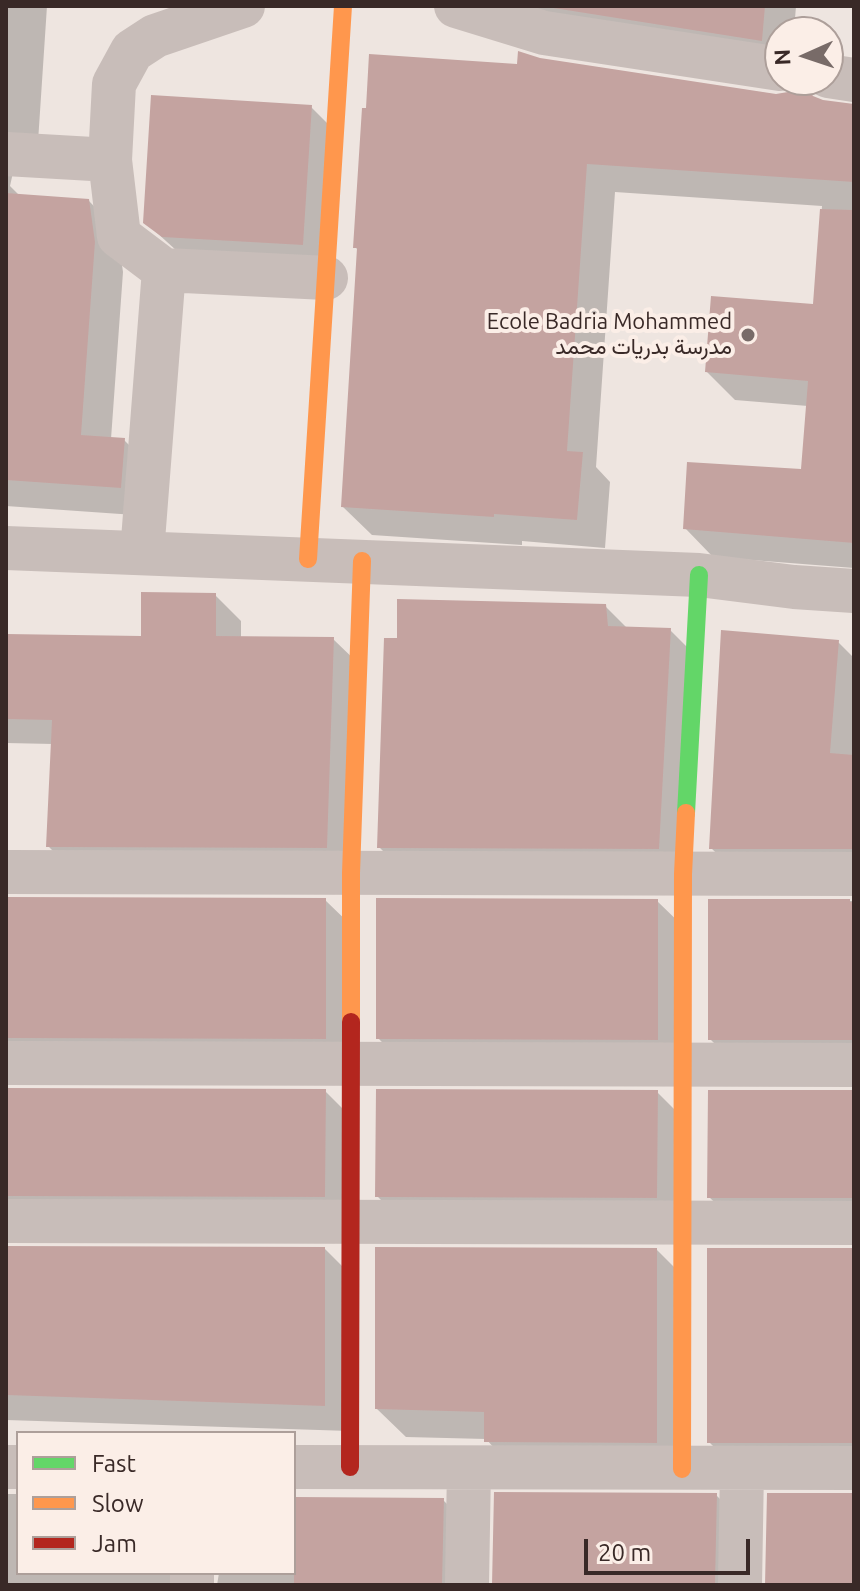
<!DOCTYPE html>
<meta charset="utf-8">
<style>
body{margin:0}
#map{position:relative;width:860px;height:1591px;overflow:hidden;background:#eee5e0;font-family:Ubuntu,sans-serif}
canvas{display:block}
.frame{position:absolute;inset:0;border:8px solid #392927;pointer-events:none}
.legend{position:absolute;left:16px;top:1431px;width:280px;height:144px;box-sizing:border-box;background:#fbeee7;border:2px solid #ad9f9a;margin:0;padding:10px 14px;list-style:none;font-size:24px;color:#392927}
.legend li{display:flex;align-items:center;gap:16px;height:40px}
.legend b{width:40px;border:2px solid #ad9f9a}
.north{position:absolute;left:764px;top:16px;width:80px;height:80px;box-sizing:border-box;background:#fbeee7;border:2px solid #ad9f9a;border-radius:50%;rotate:267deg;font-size:22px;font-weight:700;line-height:32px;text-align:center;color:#392927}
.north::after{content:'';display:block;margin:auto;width:28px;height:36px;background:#786b68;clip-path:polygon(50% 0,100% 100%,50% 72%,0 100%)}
.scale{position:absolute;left:584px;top:1539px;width:166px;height:36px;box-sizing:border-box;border:4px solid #392927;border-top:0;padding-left:10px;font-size:24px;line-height:28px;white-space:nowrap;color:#392927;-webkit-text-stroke:6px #fbeee7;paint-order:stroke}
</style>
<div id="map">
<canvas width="860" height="1591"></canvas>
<div class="frame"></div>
<ul class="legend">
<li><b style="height:10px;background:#63d668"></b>Fast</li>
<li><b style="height:10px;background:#ff974d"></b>Slow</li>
<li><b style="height:10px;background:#b3261e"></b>Jam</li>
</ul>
<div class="north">N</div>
<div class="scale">20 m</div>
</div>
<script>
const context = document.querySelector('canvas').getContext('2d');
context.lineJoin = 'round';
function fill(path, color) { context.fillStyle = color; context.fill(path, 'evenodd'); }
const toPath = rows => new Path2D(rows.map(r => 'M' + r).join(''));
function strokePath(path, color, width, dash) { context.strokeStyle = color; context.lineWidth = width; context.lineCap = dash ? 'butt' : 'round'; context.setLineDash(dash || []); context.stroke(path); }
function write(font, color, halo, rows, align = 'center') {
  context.font = font + ' Ubuntu,Vazirmatn,sans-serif'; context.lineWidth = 8; context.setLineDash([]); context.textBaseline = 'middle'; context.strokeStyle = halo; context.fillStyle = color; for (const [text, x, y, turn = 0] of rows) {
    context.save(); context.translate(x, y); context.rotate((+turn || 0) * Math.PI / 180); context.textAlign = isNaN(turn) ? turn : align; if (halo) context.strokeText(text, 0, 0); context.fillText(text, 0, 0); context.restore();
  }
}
fill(toPath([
 [6,6,47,6,37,157,14,168,10,186,20,196,89,201,117,230,123,272,111,439,124,440,152,468,149,516,6,506],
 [532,6,796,6,794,32,780,32,780,67,554,29],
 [540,60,854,106,854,568,713,557,685,528,803,471,808,406,735,400,707,372,815,306,822,206,615,192,596,467,610,482,605,548,522,541,522,545,372,535,343,507,359,251,355,247,519,66],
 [311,107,335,131,327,269,188,261,145,222],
 [215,595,241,621,241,638,333,639,360,665,352,873,74,872,48,846,53,744,6,743,6,635,143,638],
 [605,606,628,629,670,630,699,659,687,876,408,876,379,847],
 [838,642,854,658,854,874,738,874,711,848],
 [6,899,325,900,354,928,354,1067,6,1054],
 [657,901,686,929,686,1067,406,1067,378,1038],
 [710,901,854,901,854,1065,736,1065,710,1039],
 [6,1090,325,1091,351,1117,351,1222,10,1234,6,1248,325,1249,351,1275,350,1431,6,1420],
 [657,1092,681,1116,681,1221,402,1221,377,1196],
 [854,1092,854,1223,736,1223,709,1197],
 [657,1250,685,1278,685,1471,514,1470,486,1439,406,1437,377,1409],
 [854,1250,854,1468,735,1468,709,1442],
 [6,1494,18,1494,18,1573,294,1573,294,1499,443,1500,469,1526,468,1585,217,1585,219,1573,207,1577,198,1585,6,1585],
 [716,1495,742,1521,741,1585,494,1585]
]), '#0003');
fill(toPath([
 [541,6,765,6,762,41],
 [518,51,540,58,776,94,788,92,797,86,806,87,813,96,823,100,854,104,854,182,587,164,567,451,583,452,577,520,494,514,494,517,341,507,357,248,353,248,362,108,366,108,369,54,517,64],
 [151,95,312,105,303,245,162,237,143,223],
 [6,193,89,199,95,242,81,435,125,438,121,488,6,480],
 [820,209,854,210,854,543,683,529,687,462,801,469,808,381,705,372,711,296,813,304],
 [141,592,216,593,216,636,334,637,327,848,46,847,52,720,6,719,6,634,141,636],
 [397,599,606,604,608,626,671,628,659,849,377,848,384,638,397,638],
 [721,630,839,640,830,753,854,755,854,849,709,849],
 [6,897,326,898,326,1039,6,1038],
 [376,898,658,899,658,1040,376,1039],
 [708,899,850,899,850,902,854,902,854,1040,708,1040],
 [6,1088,326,1089,325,1197,6,1196],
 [376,1089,658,1090,657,1198,375,1197],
 [708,1090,854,1090,854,1198,707,1198],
 [6,1246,325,1247,325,1406,6,1395],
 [375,1247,657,1248,657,1443,484,1442,484,1412,375,1409],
 [707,1248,854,1248,854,1443,707,1443],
 [494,1492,717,1493,715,1585,492,1585],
 [767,1493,854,1493,854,1585,765,1585],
 [294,1497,444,1498,442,1585,294,1585]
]), '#c4a3a0');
strokePath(toPath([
 [456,6,544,33,780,69],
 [828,76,854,80],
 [6,154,110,160,114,84,132,51,155,36,243,6],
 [110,160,119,236,164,270],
 [6,548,699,575,794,587,854,591],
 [142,553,164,270,326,278],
 [6,872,854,874],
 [6,1063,854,1065],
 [6,1221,854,1223],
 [6,1467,18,1467],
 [294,1467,854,1468],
 [192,1585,192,1573],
 [467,1585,469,1468],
 [740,1585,742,1468]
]), '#c8bdb9', 44);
strokePath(toPath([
 [686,813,699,575]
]), '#63d668', 18);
strokePath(toPath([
 [308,559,343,6],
 [351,1022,351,873,362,561],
 [682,1469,683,874,686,813]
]), '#ff974d', 18);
strokePath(toPath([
 [350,1467,351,1022]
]), '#b3261e', 18);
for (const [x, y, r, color] of [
 [748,335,8,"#786b68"]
]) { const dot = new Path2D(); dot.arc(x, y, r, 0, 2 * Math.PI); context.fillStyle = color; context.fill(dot); strokePath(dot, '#fbeee7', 3); }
write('22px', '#392927', '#fbeee7', [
 ["Ecole Badria Mohammed",732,322],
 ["مدرسة بدريات محمد",732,347]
], 'right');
</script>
